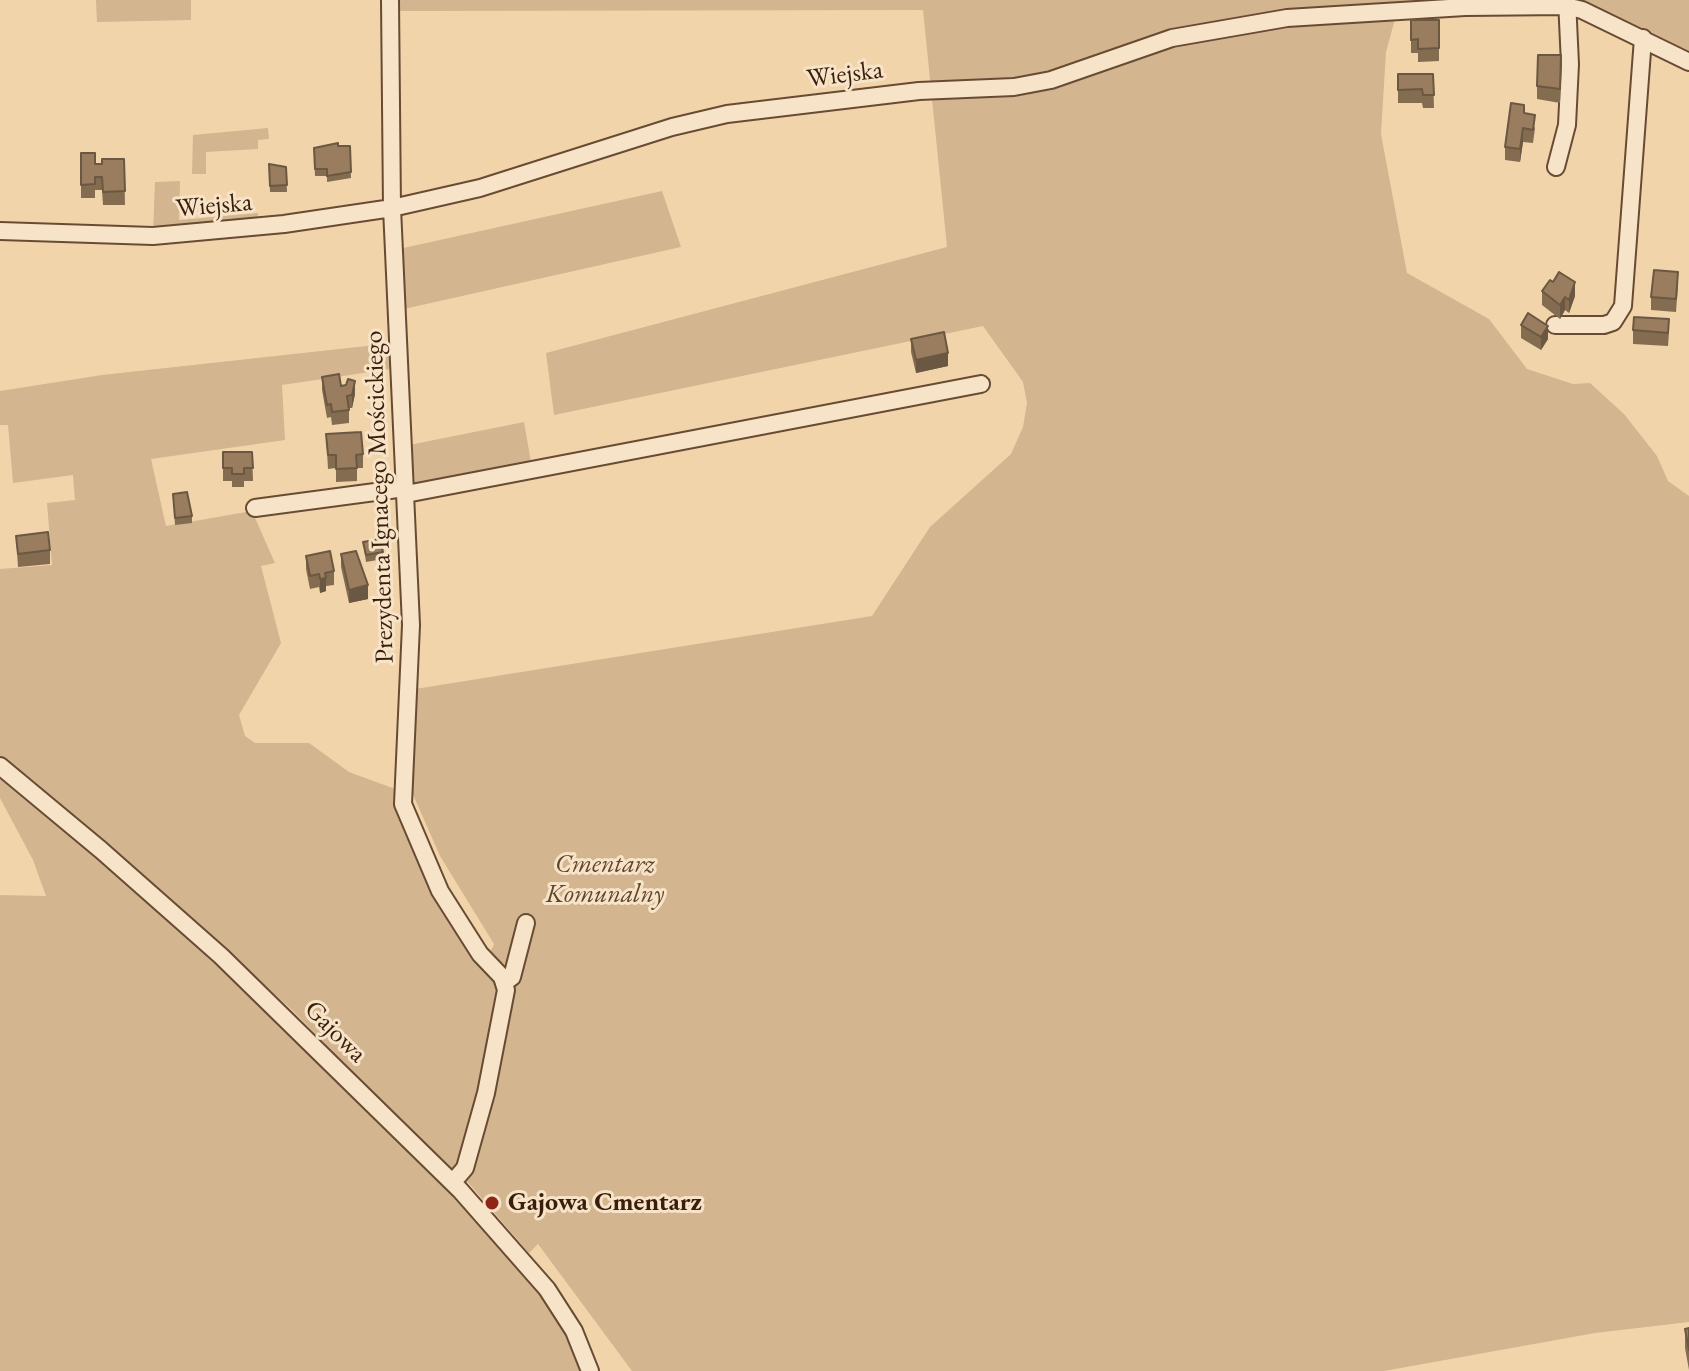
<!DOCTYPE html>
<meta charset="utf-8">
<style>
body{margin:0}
canvas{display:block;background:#f2d4aa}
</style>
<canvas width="1689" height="1371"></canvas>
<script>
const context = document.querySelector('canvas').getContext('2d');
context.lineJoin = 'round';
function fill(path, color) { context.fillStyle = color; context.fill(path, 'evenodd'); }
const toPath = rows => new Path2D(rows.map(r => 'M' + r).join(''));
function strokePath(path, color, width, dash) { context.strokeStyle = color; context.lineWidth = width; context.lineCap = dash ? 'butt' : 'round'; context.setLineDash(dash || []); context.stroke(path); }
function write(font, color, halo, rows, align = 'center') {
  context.font = font + ' "EB Garamond",serif'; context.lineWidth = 6; context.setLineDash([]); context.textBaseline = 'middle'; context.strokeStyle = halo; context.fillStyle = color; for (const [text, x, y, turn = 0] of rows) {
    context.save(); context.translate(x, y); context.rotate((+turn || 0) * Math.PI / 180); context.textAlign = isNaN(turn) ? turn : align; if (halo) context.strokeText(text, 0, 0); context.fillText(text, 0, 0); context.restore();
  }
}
fill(toPath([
 [96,0,191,0,191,20,97,22],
 [397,0,1519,0,1395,19,1386,52,1381,134,1407,273,1489,319,1527,369,1573,384,1590,383,1624,414,1657,456,1668,481,1689,496,1689,1322,1595,1333,1384,1371,632,1371,538,1244,529,1253,466,1180,518,972,489,955,494,944,440,856,411,790,415,689,872,616,930,527,1011,454,1023,427,1027,403,1023,382,983,326,554,415,546,353,947,247,923,10,397,11],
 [1582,0,1689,0,1689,58,1586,8],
 [268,128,269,139,258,140,258,149,206,152,206,174,192,174,193,135],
 [180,181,179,220,258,213,258,222,153,233,155,182],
 [662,191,681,247,404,309,399,249],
 [394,343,397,368,282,385,285,440,151,459,166,526,252,511,275,563,261,566,281,643,239,715,245,736,255,743,309,743,349,772,398,790,495,983,498,992,487,1071,454,1174,291,1009,126,860,0,758,0,569,52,565,47,503,75,500,73,475,13,483,8,425,0,425,0,391,102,375],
 [524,422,532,468,413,485,409,445],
 [0,775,84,845,263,1007,486,1228,542,1295,572,1345,581,1371,0,1371,0,895,46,896,33,860,0,798]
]), '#d3b58f');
const minor = toPath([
 [390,0,392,208,411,625,403,804,440,891,480,954,502,977,506,990,486,1093,465,1168,453,1182],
 [1556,167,1567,125,1570,64,1567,0],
 [0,231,153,236,284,224,392,208,480,188,672,127,727,114,919,91,1014,87,1051,80,1172,38,1287,18,1465,7,1566,6,1582,10,1689,62],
 [1555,325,1604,325,1613,322,1623,306,1643,38],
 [406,494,981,384],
 [255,508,405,488],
 [0,766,101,850,221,956,460,1190,547,1289,574,1331,590,1371],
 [505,982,512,977,526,923]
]);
strokePath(minor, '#674c33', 20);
strokePath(minor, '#f7e3c8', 16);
fill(toPath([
 [1411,20,1439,20,1439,61,1418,62,1418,53,1411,53],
 [1561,55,1560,103,1537,99,1537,86],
 [1398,74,1433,74,1434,108,1423,108,1422,103,1398,103],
 [1524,113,1535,128,1533,143,1523,142,1520,162,1505,160,1505,147],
 [350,146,351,178,327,182,327,176,315,176,314,148],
 [81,153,95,164,102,164,124,159,125,205,103,205,102,190,95,190,95,198,81,198],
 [269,164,286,167,287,192,270,192],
 [1678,285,1676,312,1651,310,1651,297],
 [1542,291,1575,296,1569,313,1565,310,1560,319,1542,305],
 [1521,325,1548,339,1541,350,1521,338],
 [1633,330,1669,332,1668,346,1633,344],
 [911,339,948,366,916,373,911,352],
 [322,377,355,394,352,408,349,408,349,423,332,425,331,417,327,418,322,390],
 [326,434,363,454,363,468,357,468,357,481,336,482,336,468,328,469],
 [223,452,252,452,253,481,244,481,244,487,232,487,232,481,223,481],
 [173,494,192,516,192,523,175,525],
 [16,536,50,550,50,564,18,567],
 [363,542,383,552,383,559,366,562],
 [341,554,368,599,349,603,341,567],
 [306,556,334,571,334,585,326,586,326,591,320,593,319,587,310,589,306,569],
 [1689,1328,1689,1370,1685,1348,1685,1329]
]), '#846c51');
fill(toPath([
 [1523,128,1523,142,1520,162,1520,149],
 [1575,282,1575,296,1569,313,1569,300],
 [1565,297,1565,310,1560,319,1560,305],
 [1548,326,1548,339,1541,350,1541,337],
 [948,353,948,366,916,373,916,360],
 [355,381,355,394,352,408,352,395],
 [326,578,326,591,320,593,320,579],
 [368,585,368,599,349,603,349,590]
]), '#6b5842');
const building = toPath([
 [1411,20,1439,20,1439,48,1418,49,1418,39,1411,40,1411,20],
 [1538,55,1561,55,1560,89,1537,86,1538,55],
 [1398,74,1433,74,1434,95,1423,95,1422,89,1398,90,1398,74],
 [1511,103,1524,105,1524,113,1535,115,1533,130,1523,128,1520,149,1505,147,1511,103],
 [338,143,338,146,350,146,351,172,327,176,327,169,315,169,314,148,338,143],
 [81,153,95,153,95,164,102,164,102,159,124,159,125,191,103,192,102,177,95,177,95,184,81,185,81,153],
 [269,164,286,167,287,185,270,186,269,164],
 [1654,270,1678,272,1676,299,1651,297,1654,270],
 [1559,272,1575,282,1569,300,1565,297,1560,305,1542,291,1550,280,1553,282,1559,272],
 [1528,313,1548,326,1541,337,1521,325,1528,313],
 [1634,317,1669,319,1668,333,1633,330,1634,317],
 [944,332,948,353,916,360,911,339,944,332],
 [339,374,341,386,346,385,348,379,355,381,352,395,347,396,349,410,332,412,331,404,327,405,322,377,339,374],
 [361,432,363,454,356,455,357,468,336,469,336,455,328,455,326,434,361,432],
 [223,452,252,452,253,468,244,468,244,474,232,474,232,468,223,468,223,452],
 [187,492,192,516,175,518,173,494,187,492],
 [48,532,50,550,18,554,16,536,48,532],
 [380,539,383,552,366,555,363,542,380,539],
 [330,551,334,571,325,573,326,578,320,579,319,574,310,576,306,556,330,551],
 [356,551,368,585,349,590,341,554,356,551],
 [1689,1328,1689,1350,1685,1329,1689,1328]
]);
fill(building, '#997d5e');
strokePath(building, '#6b5842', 2);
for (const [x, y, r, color] of [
 [492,1203,8,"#8f2418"]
]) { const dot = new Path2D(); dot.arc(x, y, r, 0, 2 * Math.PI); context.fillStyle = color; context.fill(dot); strokePath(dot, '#f7e3c8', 3); }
write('26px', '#391f0b', '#f7e3c8', [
 ["Wiejska",845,75,-7],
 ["Wiejska",214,206,-5],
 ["Prezydenta Ignacego Mościckiego",380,497,-92],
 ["Gajowa",335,1032,45]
]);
write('italic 26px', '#60442c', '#f7e3c8', [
 ["Cmentarz",605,865],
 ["Komunalny",605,895]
]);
write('bold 26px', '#391f0b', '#f7e3c8', [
 ["Gajowa Cmentarz",508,1203]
], 'left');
</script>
